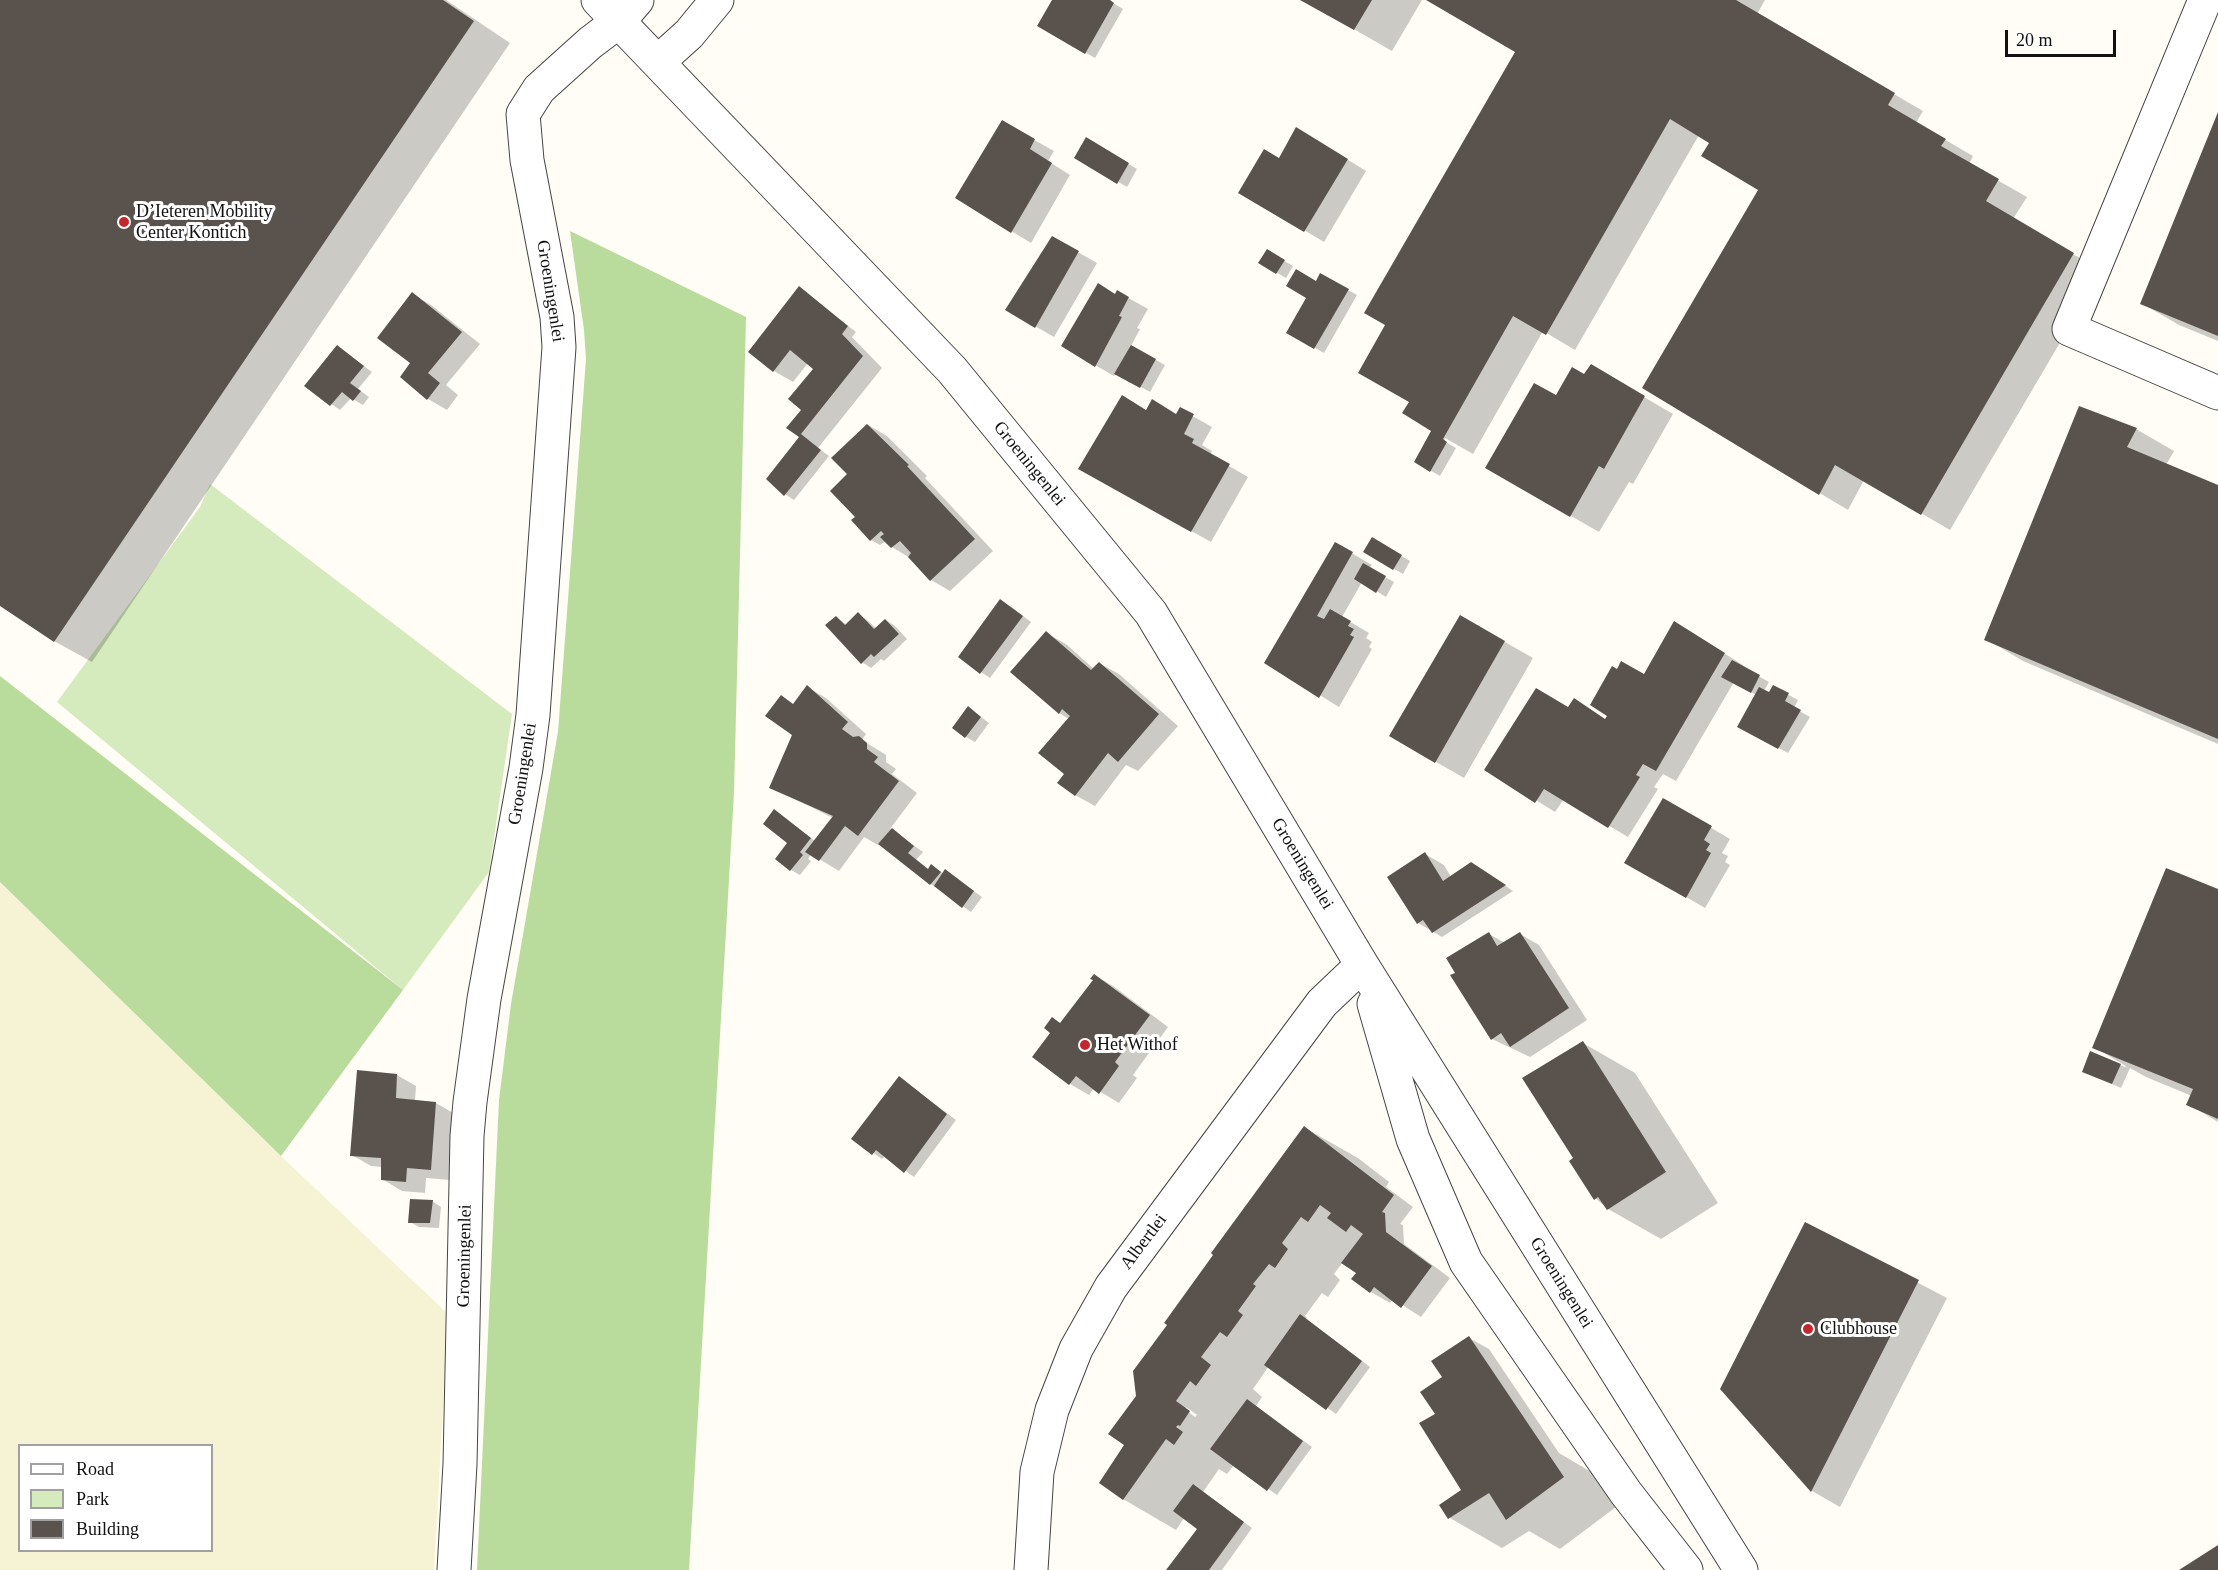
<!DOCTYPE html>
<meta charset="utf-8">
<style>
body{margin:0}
#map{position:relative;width:2218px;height:1570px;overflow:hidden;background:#fffdf5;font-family:Georgia,serif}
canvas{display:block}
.legend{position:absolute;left:18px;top:1444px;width:195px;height:108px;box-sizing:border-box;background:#fff;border:2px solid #a0a0a0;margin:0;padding:8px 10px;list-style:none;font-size:18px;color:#111}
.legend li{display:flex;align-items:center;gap:12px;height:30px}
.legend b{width:30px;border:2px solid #a0a0a0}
.scale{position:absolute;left:2005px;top:30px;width:111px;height:27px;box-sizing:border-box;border:3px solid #111;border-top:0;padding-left:8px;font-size:18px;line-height:21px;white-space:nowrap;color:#111;-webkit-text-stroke:4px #fff;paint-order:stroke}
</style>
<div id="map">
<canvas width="2218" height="1570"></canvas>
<ul class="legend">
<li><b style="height:8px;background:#fff"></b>Road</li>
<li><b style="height:16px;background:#d5ebbd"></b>Park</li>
<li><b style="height:16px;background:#5a524d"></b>Building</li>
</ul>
<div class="scale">20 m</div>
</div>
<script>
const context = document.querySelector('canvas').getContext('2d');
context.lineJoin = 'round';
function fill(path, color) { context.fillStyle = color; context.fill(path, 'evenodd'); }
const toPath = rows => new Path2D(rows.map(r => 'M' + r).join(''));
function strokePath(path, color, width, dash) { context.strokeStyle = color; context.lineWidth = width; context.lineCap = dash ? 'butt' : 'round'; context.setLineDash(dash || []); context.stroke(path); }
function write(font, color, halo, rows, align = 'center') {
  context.font = font + ' Georgia,serif'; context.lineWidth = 6; context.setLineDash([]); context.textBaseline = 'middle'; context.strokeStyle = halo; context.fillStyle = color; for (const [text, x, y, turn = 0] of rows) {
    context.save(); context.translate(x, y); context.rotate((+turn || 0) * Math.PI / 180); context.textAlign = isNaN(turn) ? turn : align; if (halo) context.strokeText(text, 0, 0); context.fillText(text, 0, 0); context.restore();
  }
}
fill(toPath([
 [0,882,281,1156,448,1314,434,1570,0,1570],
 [20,1446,212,1446,212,1550,20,1550]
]), '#f6f3d4');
fill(toPath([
 [210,484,512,714,489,872,403,990,57,702,200,507]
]), '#d5ebbd');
fill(toPath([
 [570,231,746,317,734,793,689,1570,477,1570,499,1100,511,1004,558,732,586,359,584,330],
 [0,676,403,990,281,1156,0,882]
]), '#b9dc9c');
fill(toPath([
 [0,0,446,0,510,43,92,662,54,641,0,604],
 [1053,0,1108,0,1123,9,1095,58,1039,26],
 [1303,0,1422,0,1392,51],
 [1429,0,1765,0,1757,14,1923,111,1916,123,1973,156,1969,164,2027,197,2013,219,2102,271,1950,530,1864,480,1848,510,1644,388,1760,190,1711,142,1699,135,1575,350,1543,331,1473,454,1445,438,1444,441,1456,448,1440,476,1416,462,1433,431,1387,324,1517,52],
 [2218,116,2218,341,2179,325,2141,303],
 [1002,122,1054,151,1048,161,1070,175,1031,243,957,198],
 [1087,139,1137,169,1127,187,1076,157],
 [1316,140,1366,171,1324,242,1240,192],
 [1053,238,1097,263,1054,337,1007,310],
 [1267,251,1293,266,1286,278,1260,263],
 [1321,275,1357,295,1324,353,1288,332],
 [801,289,856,332,852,337,882,368,818,448,829,456,794,500,785,494,801,437,803,409,815,368,808,363,793,382,774,371],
 [1118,292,1148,309,1137,328,1140,329,1131,346,1165,365,1150,392,1116,373,1114,376,1095,365],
 [412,294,431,305,480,344,446,385,458,395,447,410,428,399,412,363],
 [338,347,372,372,358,389,369,397,363,405,351,398,340,410,306,386],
 [1591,366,1673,414,1633,484,1629,482,1599,532,1487,468,1556,397,1585,376],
 [2080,408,2136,429,2174,451,2166,465,2218,487,2218,744,2023,661,1986,639],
 [1180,409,1212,427,1202,445,1212,451,1210,455,1248,477,1211,542,1099,480,1147,412,1176,415],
 [868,425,887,436,927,476,925,478,993,551,950,591,931,580,910,558,892,547,886,541,880,545,871,540,853,520,856,517,849,474],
 [1372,539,1410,561,1403,574,1365,552],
 [1336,544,1372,565,1369,568,1394,582,1386,597,1362,582,1342,617,1369,633,1366,638,1372,642,1369,647,1372,649,1339,707,1266,662],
 [1010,606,1031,622,990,678,981,672],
 [858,614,867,620,877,629,886,620,895,626,907,639,884,661,881,659,871,668,862,662,836,617,847,625],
 [1461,617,1533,658,1464,778,1391,736],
 [1046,633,1066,644,1094,669,1099,663,1119,674,1178,726,1138,771,1126,765,1095,806,1075,795,1066,774,1069,719,1059,713],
 [1693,634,1743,665,1742,667,1769,682,1764,691,1770,694,1774,687,1798,700,1794,708,1810,717,1788,753,1739,726,1756,695,1734,682,1676,781,1663,774,1654,787,1658,789,1628,837,1564,799,1555,812,1486,769,1569,709,1606,720,1644,676],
 [807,687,826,698,866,734,862,740,886,755,886,762,896,769,892,774,917,793,890,829,923,852,916,860,929,870,932,866,944,874,954,877,982,897,971,912,931,884,879,843,878,845,864,837,839,871,811,854,808,859,811,861,800,875,791,870,783,817,815,841,833,818,771,787,793,735,794,705],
 [977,714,989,723,975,742,966,737],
 [1664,800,1730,839,1722,853,1728,856,1725,862,1730,865,1705,908,1626,862],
 [1425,854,1444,865,1451,877,1481,869,1513,891,1442,937,1418,923],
 [2218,891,2218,1122,2188,1104,2192,1096,2146,1077,2130,1068,2121,1088,2093,1076,2091,1053,2125,1067,2126,1066,2094,1047],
 [1489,934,1505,943,1520,934,1539,945,1587,1020,1530,1057,1492,1039,1457,973],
 [1094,975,1113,986,1168,1027,1133,1075,1137,1078,1119,1103,1094,1088,1089,1095,1070,1084,1095,980],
 [1583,1043,1635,1073,1718,1203,1661,1239,1608,1209,1595,1198],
 [358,1072,397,1075,416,1086,415,1101,436,1103,455,1114,450,1180,426,1178,425,1193,402,1191,382,1179,382,1167,371,1166,352,1155],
 [908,1084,956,1120,914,1177,885,1156,882,1159,853,1139],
 [1305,1128,1358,1158,1389,1182,1386,1187,1413,1207,1400,1224,1403,1225,1404,1244,1450,1278,1421,1317,1393,1299,1390,1303,1371,1292,1354,1279,1358,1273,1343,1262,1334,1274,1340,1280,1328,1297,1322,1293,1305,1316,1307,1318,1306,1319,1370,1367,1336,1414,1269,1366,1253,1389,1262,1397,1256,1406,1312,1447,1277,1495,1234,1465,1227,1474,1219,1469,1203,1492,1252,1528,1222,1570,1168,1570,1199,1528,1184,1518,1176,1530,1123,1499,1126,1444,1138,1396],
 [1186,1407,1197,1415,1195,1417,1186,1410],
 [432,1201,441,1207,439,1228,419,1227,410,1222],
 [1806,1224,1947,1298,1840,1507,1812,1491,1722,1389],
 [1469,1338,1489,1349,1559,1453,1593,1473,1616,1507,1560,1549,1529,1531,1502,1548,1450,1518,1463,1491,1438,1414,1444,1378]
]), '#0003');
fill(toPath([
 [0,0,443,0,474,21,54,642,0,606],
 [1052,0,1110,0,1114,3,1085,54,1037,26],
 [1300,0,1372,0,1354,30],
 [1426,0,1736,0,1895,93,1888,105,1946,139,1941,146,1999,179,1986,201,2074,253,1921,515,1835,465,1819,495,1642,388,1758,190,1701,156,1709,143,1670,119,1546,335,1513,316,1443,439,1447,442,1430,472,1414,462,1431,431,1402,413,1409,402,1358,373,1385,325,1364,313,1515,52],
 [2218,112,2218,336,2140,304],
 [1002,120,1035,139,1030,149,1052,163,1011,233,955,198],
 [1296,127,1348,159,1304,232,1238,193,1264,149,1279,158],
 [1086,137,1129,163,1117,184,1074,158],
 [1052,236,1079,251,1035,328,1005,310],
 [1267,249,1285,260,1276,274,1258,263],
 [1296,269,1316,281,1320,273,1349,289,1314,349,1286,333,1306,298,1286,286],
 [1098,283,1115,294,1117,290,1129,297,1119,316,1122,317,1095,367,1061,346],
 [799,286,848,326,842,334,863,356,801,434,821,450,784,496,766,479,799,437,786,428,801,410,788,399,813,369,790,350,773,372,748,352],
 [412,292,462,332,428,373,440,383,427,400,400,377,410,363,377,338],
 [337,345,364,366,350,383,361,391,353,401,342,392,330,406,304,386],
 [1131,345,1156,359,1140,388,1114,374],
 [1591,364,1645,396,1604,469,1599,466,1570,517,1485,468,1534,383,1556,395,1572,367,1584,374],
 [1122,395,1146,410,1152,399,1176,414,1180,407,1194,414,1184,434,1194,439,1192,443,1230,464,1191,532,1078,469],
 [2079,406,2137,428,2127,447,2218,485,2218,739,1984,640],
 [867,424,909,465,907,466,975,539,930,581,908,557,911,553,900,541,891,548,880,537,884,534,881,531,870,541,851,520,855,517,830,491,847,474,831,458],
 [1372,537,1402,555,1393,570,1363,552],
 [1335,542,1353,552,1317,616,1324,619,1330,609,1351,621,1348,626,1354,629,1350,635,1354,637,1319,698,1264,663],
 [1363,563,1386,576,1376,593,1354,579],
 [1000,599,1023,616,980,674,958,657],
 [858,612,874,629,885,619,899,634,874,657,871,654,861,664,825,625,836,616,845,625],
 [1460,615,1505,641,1435,763,1389,736],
 [1674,621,1725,653,1656,771,1643,764,1636,775,1640,777,1608,828,1544,789,1535,803,1484,770,1536,688,1568,707,1574,698,1605,719,1607,716,1590,705,1612,666,1617,669,1621,661,1644,674],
 [1046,631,1091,670,1099,662,1159,714,1118,762,1108,753,1075,796,1057,783,1064,774,1038,753,1070,716,1062,709,1059,714,1010,672],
 [1732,660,1760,675,1751,693,1721,677],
 [807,685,848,722,842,729,853,737,859,736,867,743,867,749,878,757,874,762,899,781,858,836,845,826,819,861,805,852,833,816,769,788,792,735,765,716,781,695,793,704],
 [1773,685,1789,693,1785,701,1801,710,1778,749,1737,727,1759,687,1769,692],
 [968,706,981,717,965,738,952,728],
 [1663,798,1712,826,1704,840,1710,844,1706,850,1711,853,1686,898,1624,863],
 [774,809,811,838,800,852,803,855,790,871,775,859,787,843,763,824],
 [892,828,914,846,908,853,928,869,931,864,941,872,930,885,878,844],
 [1425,852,1443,881,1471,862,1506,885,1432,933,1423,920,1417,924,1387,877],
 [2166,868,2218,889,2218,1119,2186,1105,2193,1089,2092,1048],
 [945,869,974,891,962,908,934,886],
 [1489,932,1497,946,1520,932,1569,1008,1510,1047,1501,1033,1491,1040,1450,975,1455,973,1446,958],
 [1094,974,1150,1015,1115,1062,1119,1066,1099,1094,1076,1076,1069,1085,1032,1057,1050,1033,1044,1028,1052,1017,1060,1023,1093,980,1090,979],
 [1583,1041,1666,1172,1607,1210,1598,1197,1594,1200,1569,1161,1573,1158,1522,1078],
 [2090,1051,2121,1064,2112,1084,2082,1072],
 [357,1070,397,1074,396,1098,436,1102,431,1170,407,1168,406,1182,381,1180,381,1158,350,1156],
 [899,1076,947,1114,904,1173,876,1150,872,1155,851,1139],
 [1304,1126,1394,1195,1382,1212,1385,1213,1386,1232,1432,1266,1401,1308,1374,1287,1370,1293,1351,1279,1356,1273,1341,1263,1363,1234,1351,1225,1346,1232,1327,1218,1331,1213,1320,1205,1308,1222,1301,1217,1282,1243,1288,1249,1275,1268,1269,1264,1253,1284,1256,1286,1238,1311,1243,1315,1227,1337,1220,1332,1201,1357,1211,1365,1196,1386,1190,1381,1176,1401,1190,1411,1180,1426,1178,1425,1176,1427,1183,1432,1174,1445,1166,1439,1123,1500,1099,1483,1124,1445,1108,1434,1136,1396,1133,1371,1167,1325,1164,1323,1213,1255,1211,1253],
 [410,1199,433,1200,430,1223,408,1223],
 [1805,1222,1919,1280,1811,1492,1720,1389],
 [1300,1314,1362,1361,1326,1410,1264,1365],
 [1469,1336,1564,1477,1506,1520,1489,1493,1448,1519,1439,1505,1461,1490,1419,1423,1435,1414,1420,1392,1442,1377,1431,1361],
 [1247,1399,1303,1441,1267,1491,1210,1449],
 [1193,1484,1244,1522,1209,1570,1166,1570,1197,1529,1173,1511],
 [2218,1545,2218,1570,2179,1570]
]), '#5a524d');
const minor = toPath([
 [598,0,952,370,1151,613,1362,965,1741,1570],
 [2205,0,2069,329,2218,393],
 [658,62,689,34,717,0],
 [1374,1004,1413,1139,1466,1262,1626,1493,1686,1570],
 [454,1570,460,1464,467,1136,470,1102,484,999,526,768,533,715,559,347,557,317,527,160,523,114,539,89,590,43,619,21,637,0],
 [1031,1570,1037,1472,1052,1410,1076,1349,1111,1287,1322,1003,1362,965]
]);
strokePath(minor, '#444', 35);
strokePath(minor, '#fff', 33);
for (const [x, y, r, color] of [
 [124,222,6,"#c4262e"],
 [1085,1045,6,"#c4262e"],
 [1808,1329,6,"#c4262e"]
]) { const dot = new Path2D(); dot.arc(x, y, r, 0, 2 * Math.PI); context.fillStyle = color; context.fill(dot); strokePath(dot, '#fff', 2); }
write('18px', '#111', '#fff', [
 ["D’Ieteren Mobility",136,212],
 ["Center Kontich",136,233],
 ["Het Withof",1097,1045],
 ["Clubhouse",1820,1329]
], 'left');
write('18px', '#111', '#fff', [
 ["Groeningenlei",550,291,81],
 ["Groeningenlei",1029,464,51],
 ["Groeningenlei",523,774,-81],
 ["Groeningenlei",1302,864,59],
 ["Albertlei",1144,1242,-53],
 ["Groeningenlei",465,1256,-89],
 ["Groeningenlei",1561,1283,58]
]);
</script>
